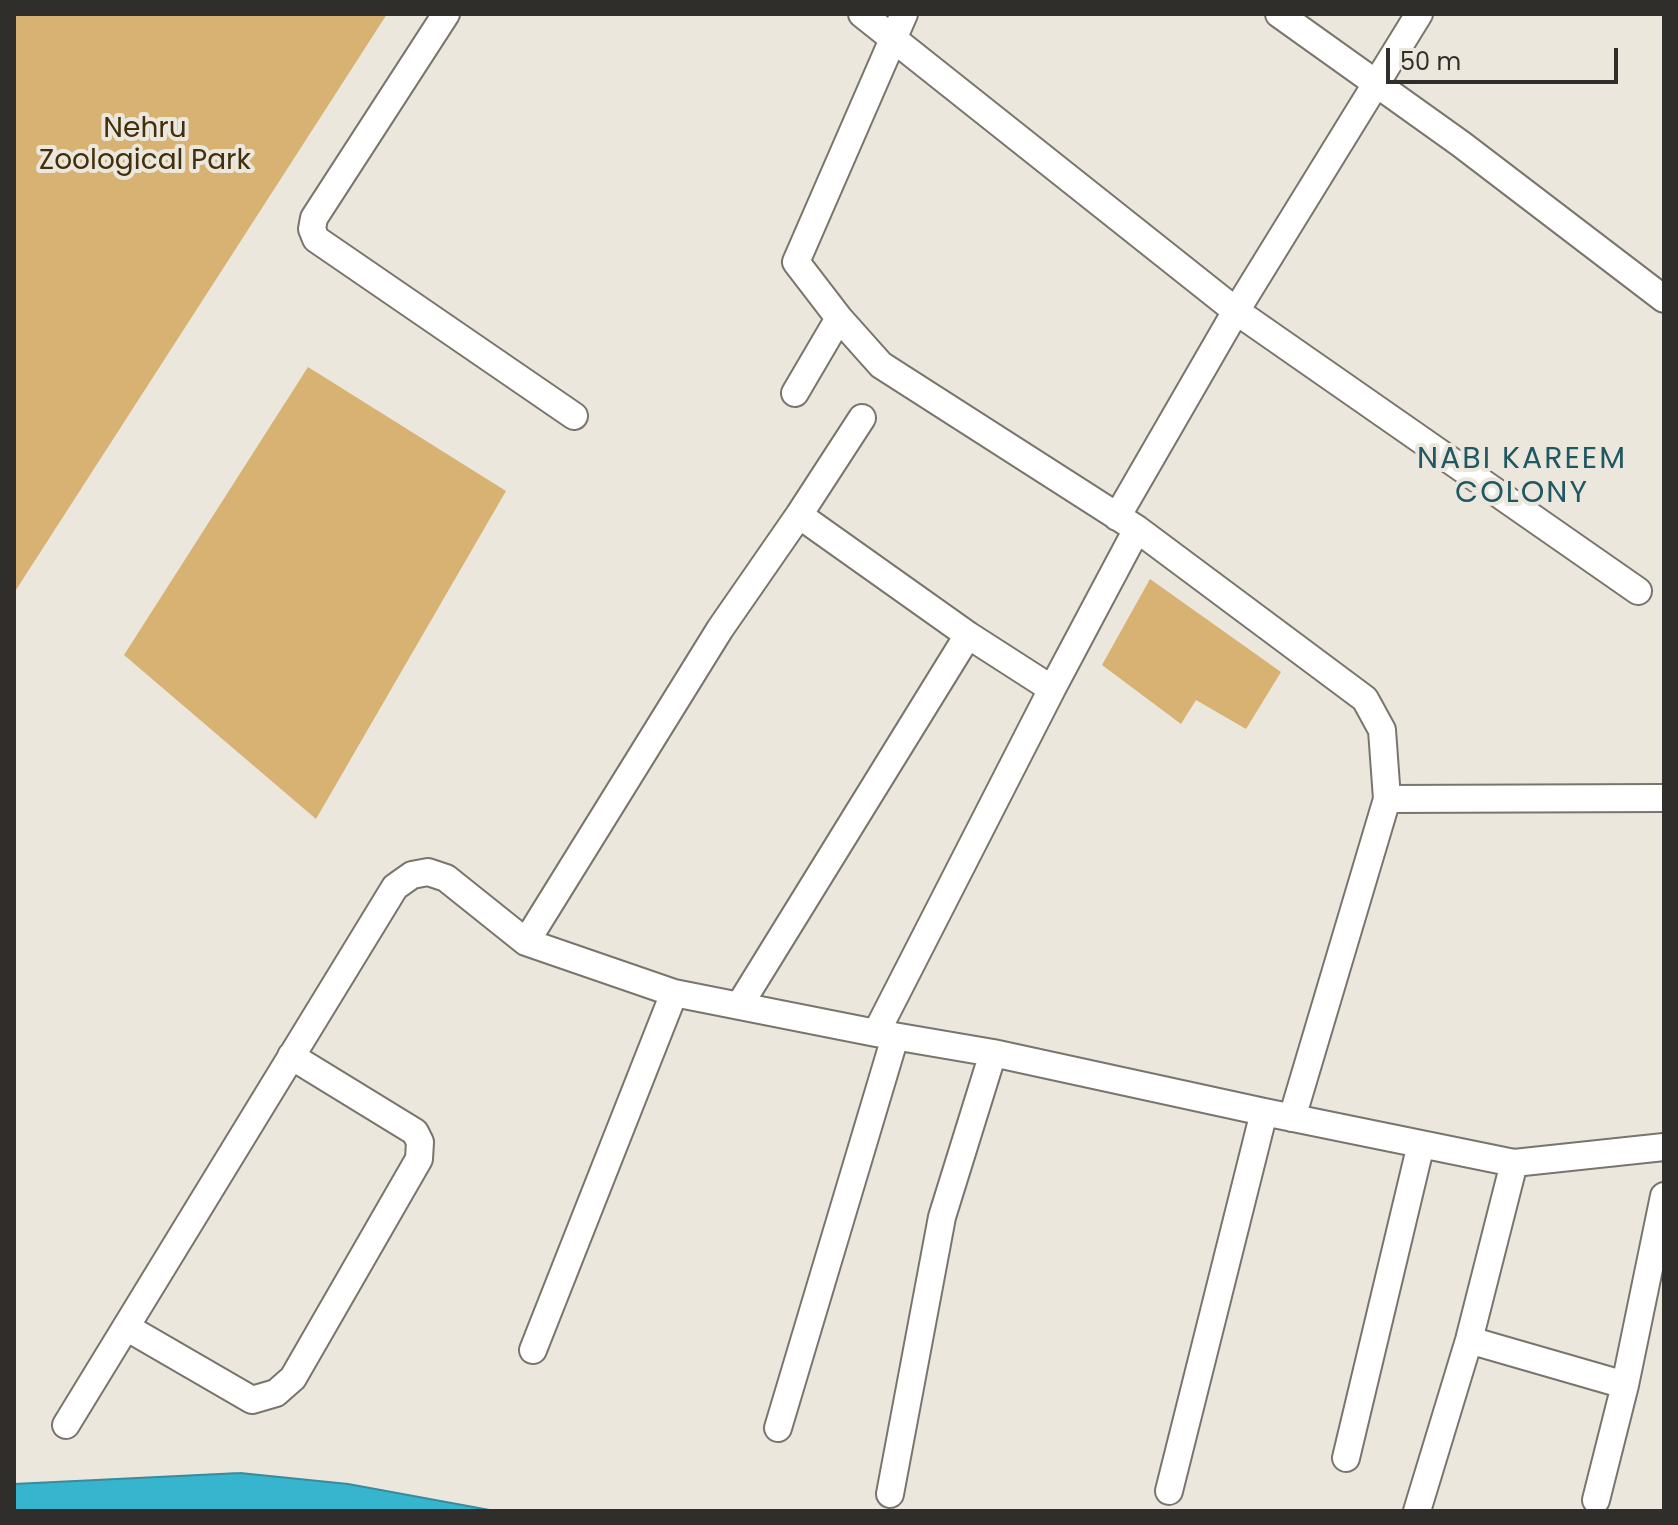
<!DOCTYPE html>
<style>
body{margin:0}
#map{position:relative;width:1678px;height:1525px;overflow:hidden;background:#ece7dd;font-family:Poppins,sans-serif}
canvas{display:block}
.frame{position:absolute;inset:0;border:16px solid #302e2a;pointer-events:none}
.scale{position:absolute;left:1386px;top:48px;width:232px;height:36px;box-sizing:border-box;border:4px solid #302e2a;border-top:0;padding-left:10px;font-size:24px;line-height:28px;white-space:nowrap;color:#302e2a;-webkit-text-stroke:6px #ece7dd;paint-order:stroke}
</style>
<div id="map">
<canvas width="1678" height="1525"></canvas>
<div class="frame"></div>
<div class="scale">50 m</div>
</div>
<script>
const context = document.querySelector('canvas').getContext('2d');
context.lineJoin = 'round';
function fill(path, color) { context.fillStyle = color; context.fill(path, 'evenodd'); }
const toPath = rows => new Path2D(rows.map(r => 'M' + r).join(''));
function strokePath(path, color, width, dash) { context.strokeStyle = color; context.lineWidth = width; context.lineCap = dash ? 'butt' : 'round'; context.setLineDash(dash || []); context.stroke(path); }
function write(font, color, halo, rows, align = 'center') {
  context.font = font + ' Poppins,sans-serif'; context.lineWidth = 8; context.setLineDash([]); context.textBaseline = 'middle'; context.strokeStyle = halo; context.fillStyle = color; for (const [text, x, y, turn = 0] of rows) {
    context.save(); context.translate(x, y); context.rotate((+turn || 0) * Math.PI / 180); context.textAlign = isNaN(turn) ? turn : align; if (halo) context.strokeText(text, 0, 0); context.fillText(text, 0, 0); context.restore();
  }
}
fill(toPath([
 [14,14,387,14,14,593],
 [308,367,506,491,316,819,124,655],
 [1150,579,1281,672,1246,729,1196,700,1181,724,1102,665]
]), '#d7b272');
const water = toPath([
 [240,1473,348,1484,495,1511,14,1511,14,1484,240,1473]
]);
fill(water, '#38b5ce');
strokePath(water, '#368c9d', 2);
const street = toPath([
 [446,14,314,218,312,229,316,239,574,416],
 [862,14,1236,311,1638,591],
 [1279,14,1461,144,1664,299],
 [839,318,796,262,904,14],
 [795,393,839,318,881,365,1137,529,1365,699,1382,730,1387,799,1292,1118],
 [799,515,968,635],
 [1117,517,1236,311,1419,14],
 [1387,799,1664,798],
 [526,942,720,629,799,515,862,418],
 [739,1006,968,635,1052,689,1137,529],
 [876,1033,1052,689],
 [126,1327,252,1400,276,1393,293,1378,419,1159,420,1142,415,1132,291,1056],
 [1469,1340,1625,1385,1664,1196],
 [533,1350,674,993],
 [66,1425,395,887,412,875,428,872,446,878,526,942,674,993,876,1033,993,1053,1264,1112,1514,1163,1664,1147],
 [778,1428,895,1037],
 [1346,1458,1421,1144],
 [1169,1491,1264,1112],
 [890,1494,942,1217,993,1053],
 [1596,1500,1625,1385],
 [1417,1511,1469,1340,1514,1163]
]);
strokePath(street, '#79746c', 30);
strokePath(street, '#fff', 26);
write('28px', '#422f0c', '#ece7dd', [
 ["Nehru",145,130],
 ["Zoological Park",145,162]
]);
context.letterSpacing = '2px';
write('30px', '#1f5762', '#ece7dd', [
 ["NABI KAREEM",1522,460],
 ["COLONY",1522,494]
]);
context.letterSpacing = '0px';
</script>
